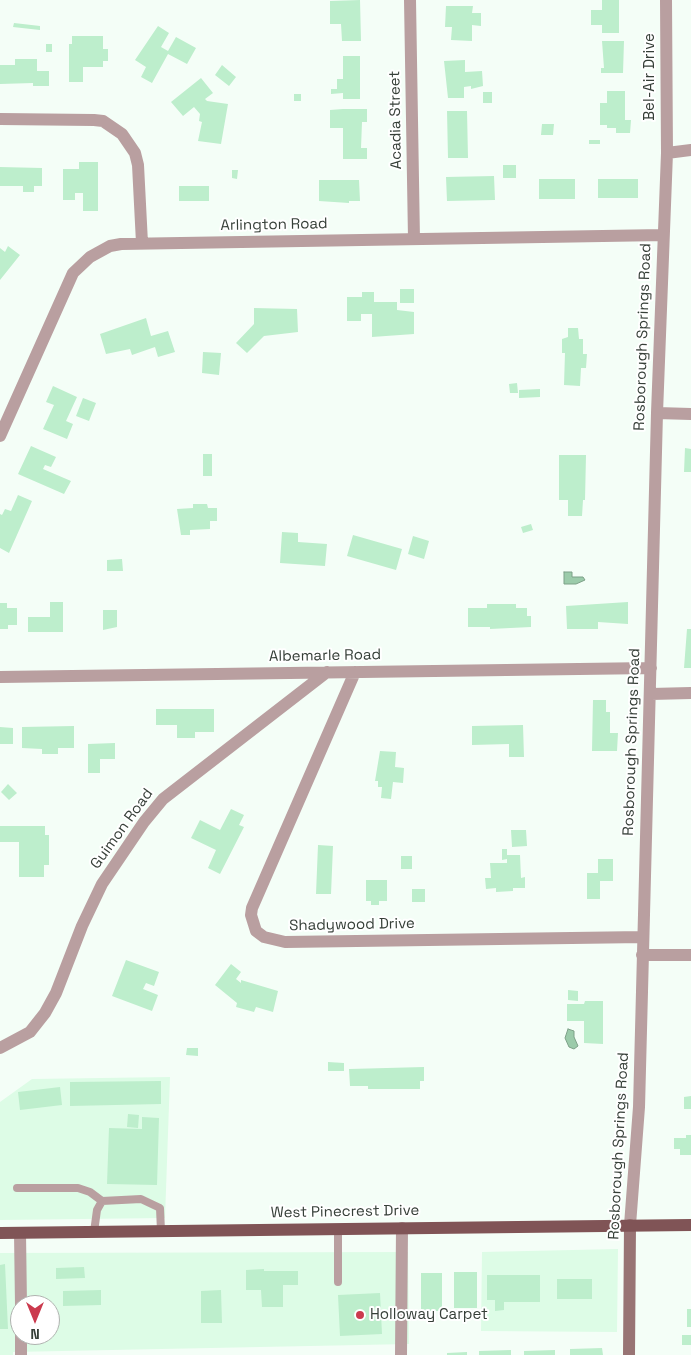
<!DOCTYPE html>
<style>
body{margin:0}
#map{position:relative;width:691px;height:1355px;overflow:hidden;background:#f4fef7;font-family:"Space Grotesk",sans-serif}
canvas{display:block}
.north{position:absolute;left:10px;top:1295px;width:50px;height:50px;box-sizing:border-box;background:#fff;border:1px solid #afb2af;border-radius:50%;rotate:180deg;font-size:14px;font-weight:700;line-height:20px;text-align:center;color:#363f38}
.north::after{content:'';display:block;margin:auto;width:18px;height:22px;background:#cb3a4e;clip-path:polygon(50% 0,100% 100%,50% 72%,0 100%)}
</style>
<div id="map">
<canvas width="691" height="1355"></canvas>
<div class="north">N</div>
</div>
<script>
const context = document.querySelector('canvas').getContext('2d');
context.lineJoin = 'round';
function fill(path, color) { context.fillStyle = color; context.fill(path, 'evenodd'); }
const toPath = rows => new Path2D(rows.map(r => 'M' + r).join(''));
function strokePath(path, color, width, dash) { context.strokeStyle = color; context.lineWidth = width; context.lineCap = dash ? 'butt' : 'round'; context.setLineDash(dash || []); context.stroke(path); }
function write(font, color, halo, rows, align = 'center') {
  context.font = font + ' "Space Grotesk",sans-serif'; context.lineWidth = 4; context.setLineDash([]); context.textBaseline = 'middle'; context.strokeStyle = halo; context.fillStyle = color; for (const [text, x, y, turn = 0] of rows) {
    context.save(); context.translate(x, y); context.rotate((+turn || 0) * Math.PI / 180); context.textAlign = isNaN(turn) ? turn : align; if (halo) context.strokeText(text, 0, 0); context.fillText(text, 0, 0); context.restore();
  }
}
fill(toPath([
 [170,1077,165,1218,0,1220,0,1102,32,1079],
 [618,1249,617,1332,481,1331,482,1252],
 [408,1252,409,1344,13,1352,13,1355,0,1355,0,1253],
 [20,1305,50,1305,50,1335,20,1335]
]), '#ddfce6');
const water = toPath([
 [564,572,572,572,572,577,583,577,585,580,576,584,564,584,564,572],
 [568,1029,574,1031,574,1037,578,1046,574,1049,569,1047,565,1038,568,1029]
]);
fill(water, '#9bcbaa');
strokePath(water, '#7da188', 1);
fill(toPath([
 [360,0,361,41,342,41,341,24,330,24,330,1],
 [602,0,619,0,619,33,602,33,602,25,591,25,591,10,602,10],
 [446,6,473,6,472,13,481,13,481,26,472,25,472,41,451,40,452,27,445,27],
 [14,23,40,26,40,30,13,27],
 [158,26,169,33,161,47,168,51,176,37,196,48,187,64,168,54,152,83,141,77,146,67,135,60],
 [72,36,103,36,103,49,108,49,108,61,103,61,103,67,83,67,83,82,69,82,69,44,72,44],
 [602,41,624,41,623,73,601,73,601,68,604,68],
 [46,44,52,44,52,52,46,52],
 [343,56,360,56,360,99,343,99,343,93,331,94,331,89,337,89,337,79,343,79],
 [15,59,37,59,37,71,49,71,49,86,33,86,33,83,0,84,0,65,15,65],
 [465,60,465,72,482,71,483,86,471,89,471,86,464,87,464,98,448,98,444,61],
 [222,65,236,77,229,86,215,75],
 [201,78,213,93,205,99,207,101,228,104,221,144,198,141,202,122,199,121,200,114,194,107,183,116,171,102],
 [607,91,625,91,625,120,631,120,630,133,616,133,616,128,607,128,607,125,600,125,600,103,607,103],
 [483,92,492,92,492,103,483,103],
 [294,94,301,94,301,101,294,101],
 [343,109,367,109,367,122,362,122,361,148,367,148,367,159,343,159,343,128,330,128,330,110],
 [447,111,467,111,468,158,448,158],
 [542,124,554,124,553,135,541,135],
 [589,140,600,140,600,144,589,144],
 [79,162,98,162,98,211,83,211,83,193,75,193,75,200,63,200,63,169,79,169],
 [503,165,516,165,516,178,503,178],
 [0,167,42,168,42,186,34,186,34,192,23,192,23,186,0,186],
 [232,170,238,170,237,179,232,178],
 [494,176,495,200,447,201,446,177],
 [539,179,575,179,575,199,539,199],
 [598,179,638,179,638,198,598,198],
 [319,180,359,180,360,201,349,201,349,203,319,201],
 [179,186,209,186,209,201,179,201],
 [8,246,20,255,0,280,0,248,5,252],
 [400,289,414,289,414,303,400,303],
 [362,292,374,292,374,302,397,302,397,310,414,312,414,334,372,337,372,314,361,314,361,321,347,321,347,297,362,297],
 [254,308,297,309,298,332,264,336,247,353,236,343,254,324],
 [146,318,151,336,168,331,175,352,158,357,155,347,132,355,130,349,106,354,100,334],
 [568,328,578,328,579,339,583,339,583,354,587,354,586,368,581,368,580,386,564,385,565,353,562,353,562,339,568,337],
 [203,352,221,353,219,375,202,373],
 [517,383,518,393,510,393,509,384],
 [53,386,77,397,66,421,73,424,67,439,43,429,54,405,46,402],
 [540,389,540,397,519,398,519,390],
 [83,398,96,403,89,421,76,416],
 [31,446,56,457,51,467,45,465,43,469,71,481,64,494,18,474],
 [685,448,691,449,691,472,684,472],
 [203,454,212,454,212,476,203,476],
 [559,455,586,455,585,500,583,500,582,516,568,516,568,500,559,500],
 [18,495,32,501,9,553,0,548,0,514,2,515,5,509,11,511],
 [193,504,207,504,208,508,217,508,217,521,210,521,210,529,190,530,190,535,181,535,177,509,193,508],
 [531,524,533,530,523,533,521,527],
 [282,532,298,533,298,542,327,544,325,566,280,563],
 [353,535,402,549,396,570,347,556],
 [413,536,429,541,424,559,408,554],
 [122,559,123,571,107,571,107,560],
 [50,602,63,602,63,632,28,632,28,617,50,617],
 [628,602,628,624,598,622,598,629,567,629,566,606],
 [0,603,7,603,7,608,17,608,17,625,8,625,8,629,0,629],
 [487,604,516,604,516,608,527,608,527,616,531,616,531,627,490,629,490,627,468,627,468,608,487,608],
 [103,610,117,610,117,627,103,630],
 [687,629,691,629,691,668,684,668],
 [593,700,606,700,606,712,610,712,610,733,618,733,617,751,592,751],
 [156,709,214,709,214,732,195,732,195,738,177,738,177,725,156,725],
 [523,725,524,757,509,757,509,744,472,745,472,726],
 [74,726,74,748,58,748,58,754,42,754,42,749,22,748,22,727],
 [0,727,13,728,13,744,0,744],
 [115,743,115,759,100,759,100,773,88,773,88,744],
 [380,751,396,752,395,767,404,768,403,783,393,782,391,799,381,798,382,787,378,787,378,781,375,781],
 [8,784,17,793,9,800,1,792],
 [231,809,244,815,239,825,244,827,220,874,208,868,216,850,191,838,200,820,220,830],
 [0,826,45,826,45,835,49,835,49,865,44,865,44,877,19,877,19,842,0,842],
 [511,830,526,830,527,846,512,847],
 [318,845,333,846,331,894,316,894],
 [502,849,507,849,507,855,520,855,521,878,525,877,525,888,513,888,513,891,496,892,496,888,486,889,485,878,491,878,490,863,507,863,507,859,502,860],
 [401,856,412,856,412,869,401,869],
 [598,859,613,859,613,881,600,881,600,899,587,899,587,873,598,873],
 [366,880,387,880,387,901,379,901,379,905,371,905,371,901,366,901],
 [412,889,425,889,425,902,412,902],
 [126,960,159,972,154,986,146,983,143,989,158,995,152,1011,112,996],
 [231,964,241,972,236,979,241,983,241,980,278,991,273,1012,256,1007,254,1012,236,1007,237,1003,215,985],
 [568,990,578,991,578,1001,568,1000],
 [585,1001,603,1001,603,1044,584,1043,584,1021,567,1021,567,1004,584,1004],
 [187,1048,198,1048,198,1056,186,1055],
 [328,1062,344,1063,344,1071,328,1071],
 [424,1067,424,1081,420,1081,420,1089,368,1089,368,1086,350,1086,349,1069],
 [161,1081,161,1104,70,1106,70,1082],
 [60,1087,62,1105,20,1110,18,1092],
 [691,1096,691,1109,684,1109,684,1097],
 [128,1114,139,1115,138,1128,127,1127],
 [142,1117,159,1118,157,1185,107,1184,109,1128,142,1129],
 [686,1135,691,1135,691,1155,680,1155,680,1149,674,1149,674,1138,686,1138],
 [5,1264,8,1329,0,1329,0,1265],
 [84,1267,85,1278,56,1279,56,1268],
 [264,1269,264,1271,298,1271,298,1285,283,1285,283,1307,262,1307,261,1290,246,1290,246,1270],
 [454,1272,477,1272,477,1308,454,1308],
 [421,1273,442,1273,442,1311,421,1311],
 [487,1275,540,1275,540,1302,504,1302,504,1310,495,1311,495,1300,487,1300],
 [557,1279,592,1279,592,1299,557,1299],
 [101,1290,101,1305,63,1306,63,1291],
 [221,1290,222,1323,201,1323,201,1291],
 [380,1293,382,1334,340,1336,338,1295],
 [687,1309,691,1309,691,1327,687,1327],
 [682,1335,691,1335,691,1345,682,1345],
 [602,1348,603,1355,570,1355,570,1349],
 [511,1350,511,1355,479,1355,479,1351],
 [555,1350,555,1355,524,1355,524,1351],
 [467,1352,467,1355,447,1355,447,1353]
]), '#bdeecc');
strokePath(toPath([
 [17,1188,78,1188,90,1192,102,1201],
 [338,1228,338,1282],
 [94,1232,97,1210,102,1201,141,1199,160,1208,161,1231]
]), '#b99fa0', 8);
strokePath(toPath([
 [410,0,414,239],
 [0,119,94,120,103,121,122,134,135,153,138,165,142,243],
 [667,153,691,150],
 [657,413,691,414],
 [0,436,73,273,90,257,110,246,121,244,663,235],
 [355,672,252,908,251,915,256,931,264,937,285,942,643,937],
 [0,677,651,668],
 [651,694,691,693],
 [642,955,691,955],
 [0,1048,30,1032,45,1013,56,993,82,926,102,884,144,822,163,799,327,672],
 [630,1225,639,1107,657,413,667,153,666,0],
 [20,1233,21,1305],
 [21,1335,21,1355],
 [401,1355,402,1228]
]), '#b99fa0', 12);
strokePath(toPath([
 [629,1355,630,1225]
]), '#987474', 12);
strokePath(toPath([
 [0,1233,691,1225]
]), '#805456', 12);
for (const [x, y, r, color] of [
 [360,1315,5,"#cb3a4e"]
]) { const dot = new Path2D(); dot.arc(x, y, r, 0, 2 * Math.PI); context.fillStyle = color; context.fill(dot); strokePath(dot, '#fff', 2); }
write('15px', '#363f38', '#fff', [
 ["Bel-Air Drive",650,77,-90],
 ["Acadia Street",396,120,-91],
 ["Arlington Road",274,225,-1],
 ["Rosborough Springs Road",643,337,-88],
 ["Albemarle Road",325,656,-1],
 ["Rosborough Springs Road",632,742,-88],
 ["Guimon Road",122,829,-54],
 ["Shadywood Drive",352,925,-1],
 ["Rosborough Springs Road",619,1146,-87],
 ["West Pinecrest Drive",345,1212,-1]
]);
write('15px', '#363f38', '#fff', [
 ["Holloway Carpet",370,1315]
], 'left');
</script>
